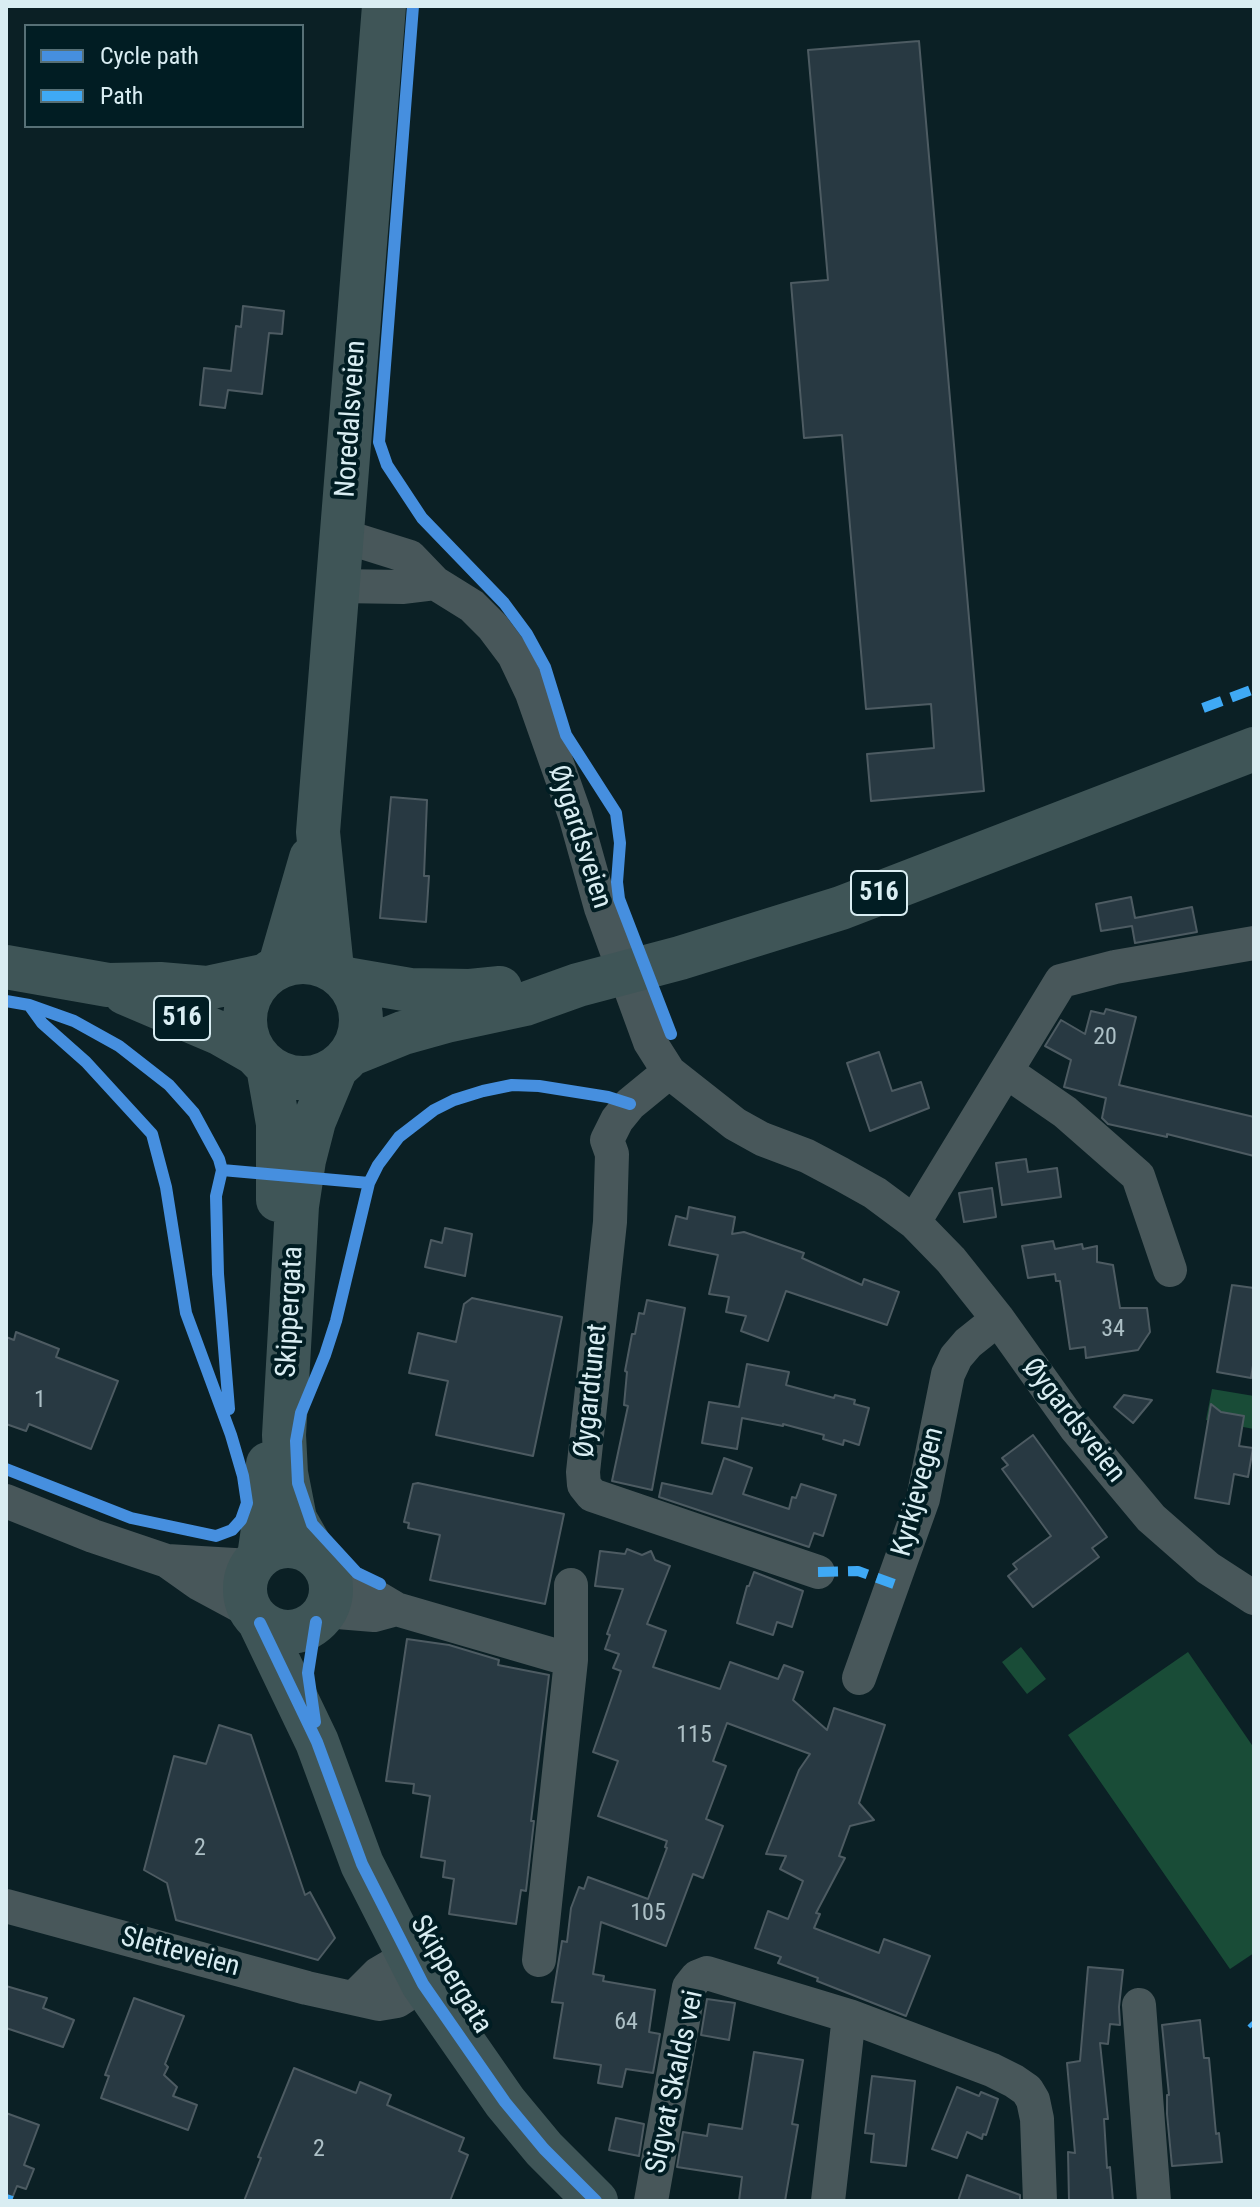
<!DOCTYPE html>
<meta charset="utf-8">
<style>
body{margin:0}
#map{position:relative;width:1260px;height:2207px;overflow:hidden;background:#0b2025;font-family:"Roboto Condensed",sans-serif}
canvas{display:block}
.frame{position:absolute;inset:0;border:8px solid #d9edf2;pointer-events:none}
.legend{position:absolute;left:24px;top:24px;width:280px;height:104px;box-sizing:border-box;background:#011d23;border:2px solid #577076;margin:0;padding:10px 14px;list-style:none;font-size:24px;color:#d9edf2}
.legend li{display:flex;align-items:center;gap:16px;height:40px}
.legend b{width:40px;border:2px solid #577076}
</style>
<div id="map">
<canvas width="1260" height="2207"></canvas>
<div class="frame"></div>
<ul class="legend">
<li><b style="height:10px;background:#468fdf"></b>Cycle path</li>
<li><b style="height:10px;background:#3fa9f5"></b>Path</li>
</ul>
</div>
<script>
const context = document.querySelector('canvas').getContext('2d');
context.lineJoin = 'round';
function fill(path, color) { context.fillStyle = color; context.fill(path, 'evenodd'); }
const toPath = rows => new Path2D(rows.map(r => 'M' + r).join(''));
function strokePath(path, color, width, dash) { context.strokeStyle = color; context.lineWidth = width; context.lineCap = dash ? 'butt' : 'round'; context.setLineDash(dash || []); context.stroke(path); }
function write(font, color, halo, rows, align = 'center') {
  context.font = font + ' "Roboto Condensed",sans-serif'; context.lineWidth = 8; context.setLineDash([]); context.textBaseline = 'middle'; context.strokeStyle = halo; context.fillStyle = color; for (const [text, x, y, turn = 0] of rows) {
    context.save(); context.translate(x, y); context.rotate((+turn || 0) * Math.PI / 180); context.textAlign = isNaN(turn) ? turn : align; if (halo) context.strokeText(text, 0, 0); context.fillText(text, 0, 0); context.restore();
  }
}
fill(toPath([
 [1212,1389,1254,1396,1254,1429,1206,1420],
 [1021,1647,1046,1679,1027,1694,1002,1662],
 [1188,1652,1254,1748,1254,1953,1230,1969,1068,1735]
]), '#194c37');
const building = toPath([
 [919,41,984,791,871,801,867,754,934,748,931,704,866,709,842,435,804,438,791,283,828,280,808,50,919,41],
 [243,306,284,311,282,334,269,333,262,394,228,390,225,408,200,405,204,368,231,371,236,326,241,327,243,306],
 [391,797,427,800,424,876,429,876,426,922,380,918,391,797],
 [1131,897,1135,918,1192,907,1197,932,1135,943,1132,926,1101,931,1096,904,1131,897],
 [1106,1009,1136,1017,1119,1085,1254,1117,1254,1156,1167,1134,1167,1137,1108,1124,1102,1118,1106,1098,1064,1087,1071,1060,1045,1046,1061,1020,1085,1034,1091,1011,1104,1014,1106,1009],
 [879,1052,892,1091,921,1082,929,1108,870,1131,847,1063,879,1052],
 [1026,1159,1028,1172,1057,1168,1061,1197,1002,1205,996,1163,1026,1159],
 [992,1188,996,1217,964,1222,959,1193,992,1188],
 [689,1207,735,1217,732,1234,744,1232,804,1253,802,1258,862,1285,864,1279,899,1292,887,1325,786,1291,768,1341,741,1331,746,1316,726,1312,729,1297,709,1294,718,1255,669,1245,676,1216,687,1219,689,1207],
 [445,1228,472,1234,465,1276,425,1267,431,1240,442,1243,445,1228],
 [1053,1241,1055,1249,1082,1244,1083,1249,1097,1246,1097,1262,1113,1265,1120,1308,1147,1308,1150,1332,1138,1350,1086,1358,1085,1347,1070,1349,1060,1281,1056,1281,1055,1274,1028,1278,1022,1246,1053,1241],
 [1232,1285,1254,1288,1254,1359,1251,1378,1217,1372,1232,1285],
 [472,1298,562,1317,533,1456,436,1435,448,1381,409,1373,418,1333,456,1342,464,1304,472,1298],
 [647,1300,685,1308,652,1490,612,1481,628,1406,624,1405,627,1372,625,1371,632,1334,635,1334,639,1313,644,1314,647,1300],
 [16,1332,59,1349,56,1357,118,1381,91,1449,29,1424,26,1431,6,1424,6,1337,14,1340,16,1332],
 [747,1364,789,1372,786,1385,834,1398,835,1395,855,1400,854,1404,869,1408,859,1445,844,1440,843,1445,823,1439,824,1435,783,1424,783,1426,742,1418,737,1449,702,1443,709,1402,739,1407,747,1364],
 [1124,1395,1152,1400,1133,1423,1114,1407,1124,1395],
 [1211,1404,1221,1412,1244,1416,1239,1446,1253,1448,1248,1477,1234,1474,1229,1504,1195,1498,1211,1404],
 [1033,1435,1107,1537,1092,1548,1099,1557,1033,1607,1008,1576,1017,1569,1013,1564,1051,1536,1002,1469,1008,1465,1002,1458,1033,1435],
 [724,1458,752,1468,743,1494,789,1509,792,1497,796,1498,801,1484,836,1495,823,1536,814,1533,809,1547,659,1497,662,1483,712,1494,724,1458],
 [418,1483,564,1514,545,1604,430,1580,440,1535,408,1528,409,1523,404,1522,413,1484,418,1483],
 [627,1549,642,1555,651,1551,655,1560,670,1566,647,1624,666,1631,653,1667,720,1689,730,1662,778,1679,784,1665,803,1672,793,1700,827,1730,834,1708,885,1725,859,1803,874,1820,850,1826,839,1856,845,1858,816,1913,820,1914,814,1928,879,1953,884,1939,930,1956,906,2016,817,1981,818,1978,778,1963,781,1957,755,1948,768,1911,788,1919,803,1881,780,1869,786,1856,766,1854,799,1770,810,1754,727,1723,713,1761,726,1766,706,1819,723,1826,703,1878,693,1874,666,1946,601,1922,593,1974,604,1976,603,1981,655,1990,649,2032,660,2034,653,2073,626,2069,622,2087,598,2083,601,2065,554,2058,563,2003,552,2002,562,1941,567,1942,571,1908,579,1887,584,1889,588,1877,648,1899,667,1848,665,1847,667,1841,598,1816,618,1761,593,1752,621,1671,613,1668,619,1654,605,1649,610,1635,607,1634,623,1589,595,1586,600,1551,625,1554,627,1549],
 [754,1572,803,1591,792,1627,777,1622,773,1635,737,1623,747,1586,749,1586,754,1572],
 [407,1639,449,1645,499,1660,498,1665,549,1675,531,1821,534,1821,526,1891,521,1890,516,1924,449,1914,454,1879,443,1877,445,1861,421,1857,430,1796,413,1793,414,1784,386,1781,407,1639],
 [219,1725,251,1735,305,1895,310,1892,335,1938,318,1960,176,1920,167,1883,144,1870,174,1756,206,1764,219,1725],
 [1088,1967,1123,1970,1119,2007,1120,2025,1110,2024,1108,2044,1100,2043,1108,2119,1104,2119,1107,2168,1110,2167,1113,2201,1069,2201,1068,2152,1075,2153,1067,2063,1080,2061,1088,1967],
 [6,1986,47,1998,43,2008,74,2020,63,2047,6,2028,6,1986],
 [134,1998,184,2016,165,2064,168,2067,164,2075,177,2087,173,2096,197,2105,188,2130,101,2098,109,2076,105,2075,134,1998],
 [707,1999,735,2003,729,2040,701,2035,707,1999],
 [1200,2020,1204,2058,1209,2058,1216,2134,1219,2133,1222,2162,1172,2166,1167,2114,1167,2095,1169,2095,1162,2025,1200,2020],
 [754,2052,803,2060,792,2124,798,2125,785,2201,739,2201,742,2177,677,2167,683,2132,707,2136,709,2124,742,2129,754,2052],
 [294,2068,356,2093,360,2082,391,2095,387,2105,464,2138,459,2151,468,2155,450,2201,244,2201,261,2158,258,2157,294,2068],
 [872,2076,915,2081,906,2166,871,2162,874,2134,865,2133,872,2076],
 [957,2087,979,2096,981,2092,998,2099,986,2135,983,2134,982,2139,967,2132,957,2158,932,2149,957,2087],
 [6,2113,39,2125,24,2165,34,2169,26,2189,17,2186,11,2201,6,2201,6,2113],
 [616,2118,644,2124,639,2156,609,2150,616,2118],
 [967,2175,1020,2195,1020,2201,958,2201,967,2175]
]);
fill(building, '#283942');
strokePath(building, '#4d5b62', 2);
strokePath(toPath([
 [343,536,410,557,435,583,472,606,493,627,514,655,532,693,575,815,601,908,650,1042,669,1072,735,1124,762,1139,807,1156,841,1174,875,1193,914,1222,951,1260,998,1319,1075,1427,1151,1518,1208,1568,1254,1598],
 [339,586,402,587,435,583],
 [669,1072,630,1104,617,1120,607,1140,612,1154,610,1222,583,1472,584,1485,592,1495,818,1572],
 [1007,1072,1065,1112,1138,1176,1170,1270],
 [914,1222,1061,981,1115,967,1254,943],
 [6,1501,93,1536,167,1561,198,1583,250,1611],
 [167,1561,251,1566],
 [325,1567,396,1609,571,1660],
 [325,1611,374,1615,396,1609],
 [859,1678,923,1499,948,1374,956,1357,968,1343,998,1319],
 [6,1906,307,1988,379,2004,397,2001,423,1984],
 [539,1960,571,1660,571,1585],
 [355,1997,378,1974,407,1957],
 [1139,2005,1154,2201],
 [651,2201,689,1987,697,1977,707,1973,849,2016,992,2070,1014,2081,1027,2090,1033,2100,1037,2119,1040,2201],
 [828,2201,849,2016]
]), '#48575a', 34);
strokePath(toPath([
 '245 1020a58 58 0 1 1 116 0a58 58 0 1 1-116 0Z',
 [280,965,311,858],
 [6,967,108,985,160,984,207,988,263,976],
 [332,969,318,832,384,6],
 [346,979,410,990,470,991,500,988],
 [125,993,219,1033,254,1053],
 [351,1054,403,1033,446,1021,525,1004,578,985,680,958,841,908,1254,749],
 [268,1067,278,1124,278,1200],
 '245 1589a43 43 0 1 1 86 0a43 43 0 1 1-86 0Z',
 [316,1556,295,1519,286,1473,284,1435,297,1206,304,1160,314,1121,336,1068],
 [259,1557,263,1529,268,1464],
 [260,1623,317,1742,362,1864,423,1984,505,2102,544,2149,596,2201]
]), '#3f5557', 44);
strokePath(toPath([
 [1203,708,1254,689],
 [818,1572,858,1571,894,1584],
 [1251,2022,1254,2025],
 [6,2199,12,2201]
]), '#3fa9f5', 10, [20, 10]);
strokePath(toPath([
 [413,6,379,442,387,465,422,518,504,603,527,634,545,667,566,735,616,813,620,843,617,882,619,899,671,1034],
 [6,1001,29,1005,74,1021,119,1046,169,1085,194,1113,219,1159,222,1170,216,1196,218,1274,229,1409],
 [222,1170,369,1183],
 [6,1469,131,1518,216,1536,232,1530,241,1520,247,1503,243,1476,231,1435,186,1313,166,1187,152,1134,86,1062,42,1023,29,1005],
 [380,1584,357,1573,312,1524,298,1483,296,1441,301,1413,325,1355,336,1321,369,1183,378,1165,399,1137,434,1110,454,1100,483,1091,512,1085,539,1086,608,1097,630,1104],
 [260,1623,317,1742,362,1864,423,1984,505,2102,544,2149,596,2201],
 [315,1722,308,1673,316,1622]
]), '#468fdf', 12);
write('24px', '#adc0c6', null, [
 ["20",1105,1038],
 ["34",1113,1330],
 ["1",40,1401],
 ["115",694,1736],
 ["2",200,1849],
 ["105",648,1914],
 ["64",626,2023],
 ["2",319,2150]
]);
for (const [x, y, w] of [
 [879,893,56],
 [182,1018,56]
]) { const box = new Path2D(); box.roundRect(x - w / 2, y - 22, w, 44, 6); context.fillStyle = '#011d23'; context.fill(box); strokePath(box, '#d9edf2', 2); }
write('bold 26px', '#d9edf2', null, [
 ["516",879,893],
 ["516",182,1018]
]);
write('28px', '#d9edf2', '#011d23', [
 ["Noredalsveien",352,419,-86],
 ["Øygardsveien",579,837,72],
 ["Skippergata",291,1312,-87],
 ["Øygardtunet",592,1391,-84],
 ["Øygardsveien",1073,1421,52],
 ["Kyrkjevegen",919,1492,-75],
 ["Sletteveien",180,1953,15],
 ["Skippergata",450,1975,59],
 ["Sigvat Skalds vei",676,2082,-78]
]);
</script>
